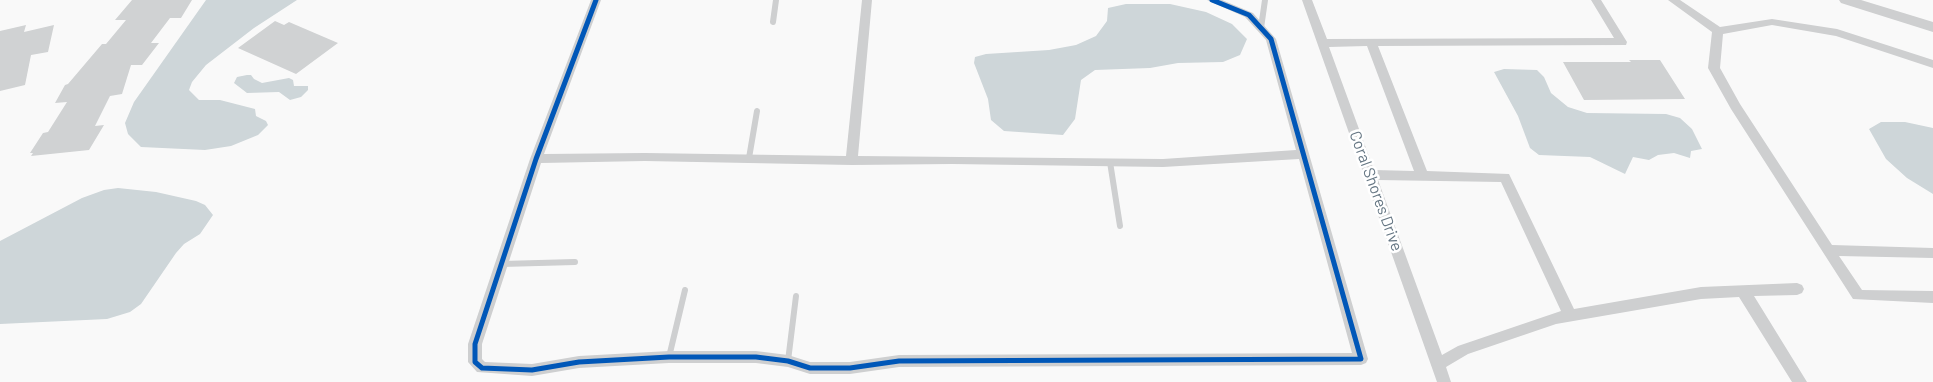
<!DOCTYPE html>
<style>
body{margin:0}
canvas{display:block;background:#f9f9f9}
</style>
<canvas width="1933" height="382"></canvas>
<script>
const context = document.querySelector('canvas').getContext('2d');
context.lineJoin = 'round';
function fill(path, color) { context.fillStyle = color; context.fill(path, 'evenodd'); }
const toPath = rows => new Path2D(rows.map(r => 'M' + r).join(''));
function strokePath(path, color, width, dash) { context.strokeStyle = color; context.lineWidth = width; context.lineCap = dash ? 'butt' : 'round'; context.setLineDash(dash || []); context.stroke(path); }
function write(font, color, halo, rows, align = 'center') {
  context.font = font + ' Barlow,sans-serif'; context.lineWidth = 5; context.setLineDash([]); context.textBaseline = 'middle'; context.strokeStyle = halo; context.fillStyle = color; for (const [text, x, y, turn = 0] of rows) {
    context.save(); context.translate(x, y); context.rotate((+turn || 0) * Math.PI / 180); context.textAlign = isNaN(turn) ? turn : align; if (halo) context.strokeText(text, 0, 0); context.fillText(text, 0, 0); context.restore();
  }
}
fill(toPath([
 [206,0,297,0,254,28,206,65,192,82,189,90,199,100,220,100,255,109,256,116,266,121,268,125,258,135,231,146,205,150,141,147,128,134,125,123,134,102],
 [1126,4,1170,4,1206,12,1232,24,1247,39,1240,55,1223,62,1178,63,1150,68,1095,70,1081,80,1075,119,1063,135,1004,131,991,120,988,99,974,63,975,57,986,54,1049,50,1076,45,1096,36,1107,21,1108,8],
 [1504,69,1537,70,1544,77,1551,93,1568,107,1587,113,1666,114,1680,118,1692,129,1702,149,1691,151,1690,158,1674,153,1658,155,1649,160,1633,157,1625,174,1590,157,1539,155,1530,148,1518,116,1494,72],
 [247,75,251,75,254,79,262,83,289,78,293,80,294,86,308,86,308,90,301,97,290,100,279,92,247,93,234,83,237,77],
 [1881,122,1905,122,1933,128,1933,194,1907,178,1886,159,1869,129],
 [118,188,156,192,196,201,205,205,213,215,200,234,184,244,176,253,141,304,130,312,107,319,0,324,0,241,82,198,104,190]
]), '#ced6d9');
fill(toPath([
 [132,0,192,0,181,18,170,18,151,43,159,43,142,65,131,65,122,94,110,96,95,126,104,125,89,150,31,156,33,153,30,153,43,133,48,132,67,102,55,103,65,85,68,84,102,44,106,44,126,20,115,20],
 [275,21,284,25,289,22,338,43,296,74,238,48],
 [26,25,24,32,54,25,48,52,31,55,25,85,0,91,0,31],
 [1629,60,1660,60,1685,99,1584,100,1563,62,1631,62]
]), '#d0d2d3');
strokePath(toPath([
 [773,22,776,0],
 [1261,28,1265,0],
 [749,158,757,111],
 [1110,162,1120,226],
 [502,264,575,262],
 [669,357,685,290],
 [788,361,796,296]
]), '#cecfd0', 6);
fill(toPath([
 [591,0,601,0,544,154,645,153,846,156,862,0,872,0,858,156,1163,159,1296,150,1266,40,1245,17,1207,0,1222,0,1253,13,1276,39,1368,359,1366,363,1361,365,899,367,850,374,810,374,788,367,756,363,669,363,579,368,532,376,477,372,468,362,468,344,530,159,591,0],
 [1299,159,1352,353,899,355,850,362,810,362,788,355,756,351,669,351,579,356,532,364,485,362,482,359,482,344,541,163,645,161,852,165,952,164,1163,167,1299,159],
 [1302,0,1312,0,1327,39,1614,38,1591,0,1601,0,1627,42,1626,45,1378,46,1427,171,1509,174,1574,309,1701,287,1797,283,1802,285,1804,289,1802,293,1797,295,1754,296,1807,382,1792,382,1739,297,1701,299,1556,324,1468,354,1446,367,1451,382,1437,382,1302,0],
 [1367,46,1414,171,1374,170,1329,47,1367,46],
 [1378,180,1501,182,1561,311,1458,346,1442,355,1378,180],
 [1668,0,1680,0,1720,27,1772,19,1837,29,1933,60,1933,68,1836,36,1772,25,1723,34,1720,68,1740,104,1832,245,1933,248,1933,258,1839,256,1862,290,1933,291,1933,303,1853,299,1731,109,1708,68,1712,32,1668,0]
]), '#cecfd0');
fill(toPath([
 [1839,0,1861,0,1933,22,1933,32,1841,3,1839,0]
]), '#cecfd0');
strokePath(toPath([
 [596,0,536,159,475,344,475,362,482,368,532,370,579,362,669,357,756,357,788,361,810,368,850,368,899,361,1361,359,1271,39,1249,15,1212,0]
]), '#0057b8', 5);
write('16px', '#657683', '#fff', [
 ["Coral Shores Drive",1376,191,70]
]);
</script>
